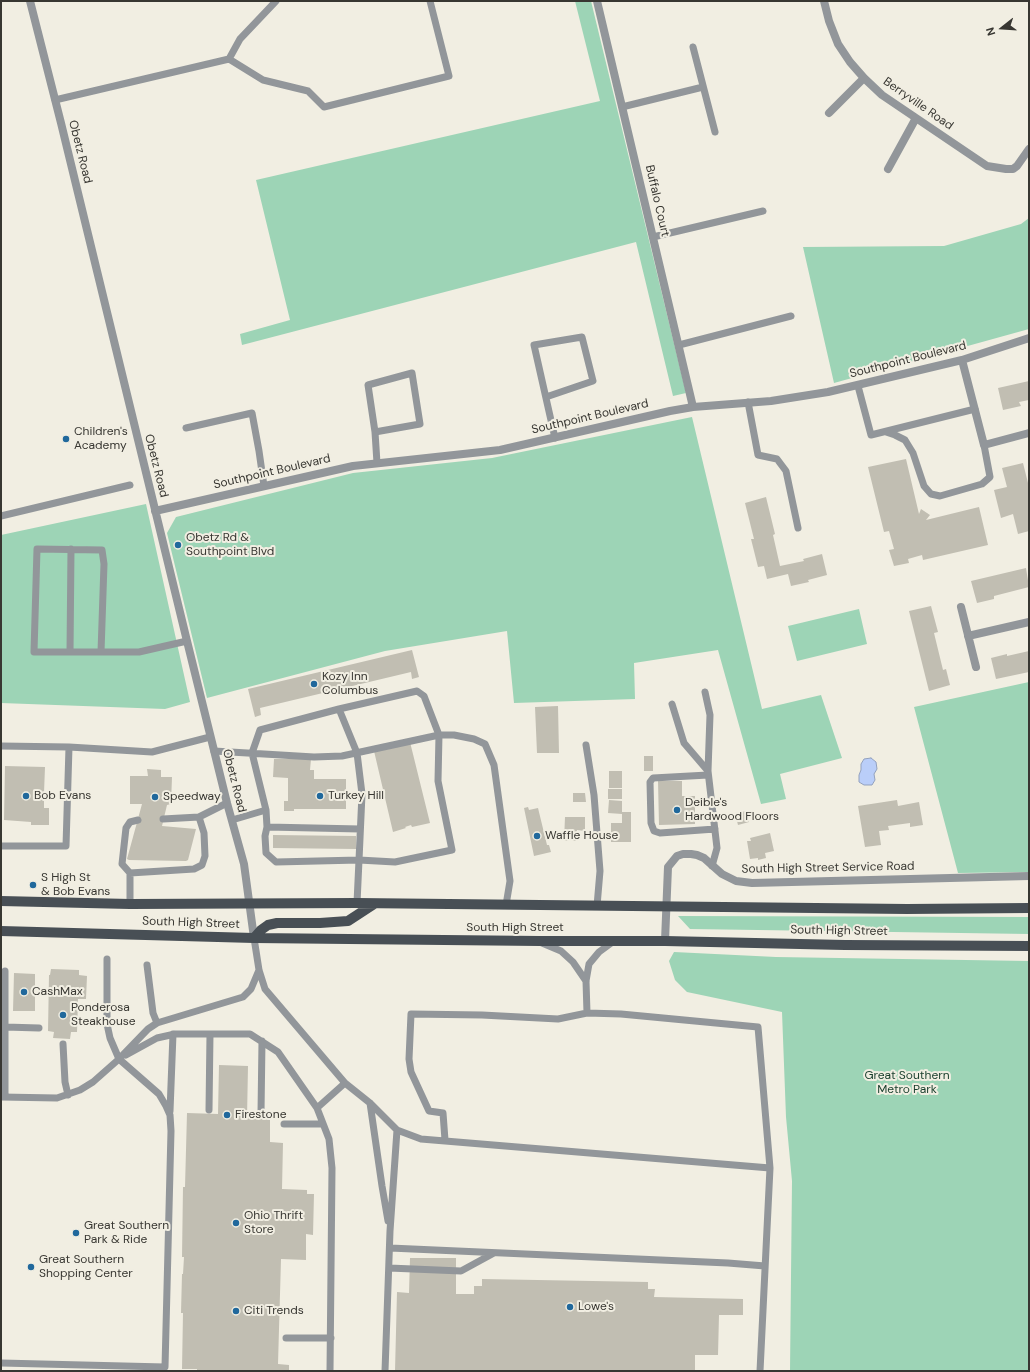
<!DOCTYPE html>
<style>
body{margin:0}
#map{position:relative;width:1030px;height:1372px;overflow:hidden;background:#f1eee2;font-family:"DM Sans",sans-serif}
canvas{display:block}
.frame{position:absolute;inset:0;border:2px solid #383732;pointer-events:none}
.north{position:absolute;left:982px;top:8px;width:40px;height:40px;-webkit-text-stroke:3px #f1eee2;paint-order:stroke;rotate:253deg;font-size:11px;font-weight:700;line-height:16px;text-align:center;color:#383732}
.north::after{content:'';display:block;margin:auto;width:14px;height:18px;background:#383732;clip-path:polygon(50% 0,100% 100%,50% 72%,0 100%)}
</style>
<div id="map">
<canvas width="1030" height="1372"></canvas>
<div class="frame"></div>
<div class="north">N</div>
</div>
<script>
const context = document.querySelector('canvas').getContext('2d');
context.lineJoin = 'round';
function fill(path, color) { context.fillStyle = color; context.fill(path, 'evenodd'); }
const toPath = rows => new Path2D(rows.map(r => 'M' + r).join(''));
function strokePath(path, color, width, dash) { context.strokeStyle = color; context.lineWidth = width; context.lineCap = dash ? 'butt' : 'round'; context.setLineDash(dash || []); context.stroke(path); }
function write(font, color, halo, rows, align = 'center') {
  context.font = font + ' "DM Sans",sans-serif'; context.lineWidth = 4; context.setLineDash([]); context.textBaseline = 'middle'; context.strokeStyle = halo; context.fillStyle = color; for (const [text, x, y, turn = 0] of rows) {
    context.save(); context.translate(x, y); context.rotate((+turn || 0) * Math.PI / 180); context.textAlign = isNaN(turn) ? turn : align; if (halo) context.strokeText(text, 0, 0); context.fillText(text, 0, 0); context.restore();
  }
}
fill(toPath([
 [575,1,591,1,686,393,673,396,636,242,242,345,240,334,290,320,256,180,600,101],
 [1029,218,1029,329,834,383,803,247,944,246,1021,224],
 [692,417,762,709,821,695,842,758,780,774,786,799,761,804,718,650,634,663,635,699,514,703,507,631,385,651,207,698,167,533,176,517,353,473,492,458],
 [146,504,190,702,165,709,1,703,1,535],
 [859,609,867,644,797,661,788,626],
 [1029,682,1029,872,958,873,914,707],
 [678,916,1029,917,1029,934,690,929],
 [674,952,776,957,1029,961,1029,1371,790,1371,792,1181,786,1117,782,1012,687,992,675,980,669,961]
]), '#9dd4b6');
const water = toPath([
 [871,758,876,762,877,769,874,774,875,780,872,785,864,785,859,782,859,775,861,770,861,764,864,759,871,758]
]);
fill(water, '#bacef9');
strokePath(water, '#93a1bd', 1);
fill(toPath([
 [1029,381,1029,400,1019,402,1021,406,1003,410,998,388],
 [906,459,919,514,921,509,930,515,926,520,979,507,988,545,923,560,922,555,908,559,909,563,894,566,889,550,894,549,889,531,884,532,868,467],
 [1023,463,1028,483,1029,483,1029,531,1018,534,1013,514,1001,518,994,490,1007,487,1002,468],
 [766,497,775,534,773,535,780,566,804,561,803,559,822,554,827,575,808,580,809,582,791,586,788,574,767,579,764,566,758,567,751,539,754,539,745,503],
 [1026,568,1029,587,994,596,994,599,977,603,971,581],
 [931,606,938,632,934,633,943,670,946,669,950,685,929,691,909,611],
 [412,650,419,677,412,679,411,672,260,708,261,715,255,717,248,689],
 [1029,651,1029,672,996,679,991,658,1007,654,1007,656],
 [558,706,559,753,537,753,535,707],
 [410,742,430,823,412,827,411,825,405,827,406,828,393,832,374,751],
 [644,756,653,756,653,771,644,771],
 [274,759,311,759,310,770,314,770,314,779,346,779,346,809,294,809,294,811,284,811,284,801,288,801,288,778,273,777],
 [5,766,45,767,44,793,47,793,46,799,44,799,44,808,49,808,49,825,31,825,31,822,4,820],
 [147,769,161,770,161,777,172,777,171,804,167,805,162,826,196,829,188,860,186,861,129,860,127,859,142,804,130,804,130,776,148,776],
 [609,771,622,771,622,788,609,788],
 [658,781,682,781,682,796,695,796,695,824,659,825],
 [608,789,622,789,622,799,608,799],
 [573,793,585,793,586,802,573,802],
 [609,800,622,801,622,812,631,812,631,842,611,842,611,823,622,823,622,814,608,813],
 [897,800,898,806,919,802,923,825,910,827,910,823,888,826,889,830,879,831,881,845,865,847,858,806],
 [528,807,529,810,538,808,547,845,549,845,551,852,534,856,524,808],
 [747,811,749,822,738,825,735,813],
 [565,817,585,817,585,831,577,830,576,841,564,841],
 [770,833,774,851,765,853,766,858,758,860,758,858,750,859,747,841,751,841,750,838],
 [273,835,356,836,356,849,273,848],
 [51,969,79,970,79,975,87,976,86,999,78,999,77,1032,71,1032,70,1039,53,1038,54,1032,48,1031,49,975,50,975],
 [14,973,35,974,35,1011,13,1011],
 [219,1065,248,1066,247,1118,270,1119,270,1142,283,1143,282,1189,307,1190,307,1194,314,1194,313,1235,306,1234,306,1260,281,1259,278,1364,289,1365,289,1371,197,1371,197,1369,182,1369,183,1313,181,1313,182,1274,183,1274,184,1257,182,1257,183,1187,185,1187,187,1113,218,1114],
 [410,1258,456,1258,456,1294,474,1294,474,1286,482,1286,482,1279,648,1282,648,1289,655,1289,654,1297,743,1299,743,1315,719,1315,718,1355,695,1355,695,1371,395,1371,397,1292,409,1293]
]), '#c1beb2');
strokePath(toPath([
 [693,47,715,132],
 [229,59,240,39,276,1],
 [55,100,229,59,263,80,308,91,324,107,449,76,430,1],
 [622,107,703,87],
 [653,237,763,211],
 [679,345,791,316],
 [858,386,871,435,975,409],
 [546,397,593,381,582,337,534,345,555,438],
 [748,402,758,455,777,459,786,471,798,528],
 [186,428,252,413,259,451,264,486],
 [375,432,420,424,412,373,368,385,375,432,377,463],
 [886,432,895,435,905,440,913,453,924,486,931,494,940,496,982,484,990,477,984,445],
 [1,516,130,485],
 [70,652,71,549],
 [101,652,104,564,102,550,37,549,34,652,139,652,187,641],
 [705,692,710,715,708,771],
 [672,704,684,743,708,771,717,848,712,866],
 [339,709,417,691,424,696,439,735,438,781,452,850,395,862,359,860,357,903],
 [586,745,594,795,600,871,597,906],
 [1,746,69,747,152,752,210,737],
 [214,751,314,757,342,756,439,735,454,735,474,739,485,744,494,765,510,881,506,905],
 [708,775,653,778,650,782,651,823,654,831,660,833,715,829],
 [163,819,199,817],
 [232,820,266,810,252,753,260,730,339,709,357,753,362,794,359,860,276,862,266,853,265,836,267,827,266,810],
 [267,827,360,829],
 [1,846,66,846,69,747],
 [130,873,122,864,126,828,130,822,138,820],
 [130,904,130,873,194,869,202,865,205,856,204,833,199,817,227,803],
 [254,938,259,970,265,989,345,1083,370,1103,397,1130,421,1139,770,1168,758,1027,621,1014,587,1013,586,981,589,964,599,952,614,941],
 [542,943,561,951,573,962,586,981],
 [107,959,107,1024,110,1038,119,1059,159,1094,166,1106,170,1115,171,1131,165,1367],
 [147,965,153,1013,157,1023],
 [5,971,5,1097],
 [5,1027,39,1028],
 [63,1044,65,1082,68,1095],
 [126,1055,157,1038,175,1034,250,1034,278,1052,317,1108,345,1083],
 [1,1097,57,1098,80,1090,93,1082,119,1059,148,1029,157,1023,243,997,251,989,259,970],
 [370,1103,382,1186,388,1221],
 [317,1108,329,1139,332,1168,330,1371],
 [209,1110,210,1034],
 [170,1111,173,1034],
 [261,1113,262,1041],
 [284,1124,323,1124],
 [445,1140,443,1113,429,1111,411,1072,409,1059,411,1014,482,1015,558,1019,587,1013],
 [390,1248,728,1263,765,1266],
 [389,1268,461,1271,494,1253],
 [286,1338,331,1338],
 [1,1363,165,1367],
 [385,1371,390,1231,397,1130],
 [760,1371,770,1168]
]), '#92969a', 7);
strokePath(toPath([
 [30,1,61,123,187,641,227,803,244,864,254,938],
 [597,1,693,407],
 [824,1,829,21,838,44,850,62,864,78,882,95,987,166,1006,169,1013,169,1017,166,1029,149],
 [829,113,864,78],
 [888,169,916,118],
 [962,360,984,445,1029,433],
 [155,511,353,466,500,450,670,411,693,407,771,401,828,392,962,360,1029,338],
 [961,607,976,667],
 [968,636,1029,622],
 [665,941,668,867,677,856,683,854,691,854,697,855,704,858,722,874,736,881,752,883,1029,876]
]), '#92969a', 8);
strokePath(toPath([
 [1,901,130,904,357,903,907,909,1029,908],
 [1,931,254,938,539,941,665,941,845,945,1029,946],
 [254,938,261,930,268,925,277,923,320,923,348,921,374,904]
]), '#484f55', 10);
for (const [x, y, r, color] of [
 [66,439,4,"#20689c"],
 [178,545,4,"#20689c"],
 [314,684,4,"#20689c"],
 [26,796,4,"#20689c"],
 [320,796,4,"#20689c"],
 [155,797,4,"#20689c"],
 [677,810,4,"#20689c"],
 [537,836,4,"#20689c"],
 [33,885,4,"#20689c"],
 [24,992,4,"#20689c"],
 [63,1015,4,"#20689c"],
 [227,1115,4,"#20689c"],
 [236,1223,4,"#20689c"],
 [76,1233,4,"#20689c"],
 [31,1267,4,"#20689c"],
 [570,1307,4,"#20689c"],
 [236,1311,4,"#20689c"]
]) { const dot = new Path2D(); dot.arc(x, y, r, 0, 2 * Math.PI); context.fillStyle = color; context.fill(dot); strokePath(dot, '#f1eee2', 1.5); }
write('12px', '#383732', '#f1eee2', [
 ["Berryville Road",918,104,35],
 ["Obetz Road",80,152,76],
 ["Buffalo Court",657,201,77],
 ["Southpoint Boulevard",908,360,-14],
 ["Southpoint Boulevard",590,417,-13],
 ["Obetz Road",156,466,76],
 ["Southpoint Boulevard",272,472,-13],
 ["Obetz Road",234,781,76],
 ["South High Street Service Road",828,868,-1],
 ["South High Street",191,923,2],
 ["South High Street",515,928],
 ["South High Street",839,931,1]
]);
write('12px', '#383732', '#f1eee2', [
 ["Children's",74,432],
 ["Academy",74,446],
 ["Obetz Rd &",186,538],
 ["Southpoint Blvd",186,552],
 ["Kozy Inn",322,677],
 ["Columbus",322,691],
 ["Bob Evans",34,796],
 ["Turkey Hill",328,796],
 ["Speedway",163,797],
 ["Deible's",685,803],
 ["Hardwood Floors",685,817],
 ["Waffle House",545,836],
 ["S High St",41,878],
 ["& Bob Evans",41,892],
 ["CashMax",32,992],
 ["Ponderosa",71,1008],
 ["Steakhouse",71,1022],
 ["Firestone",235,1115],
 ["Ohio Thrift",244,1216],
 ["Store",244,1230],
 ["Great Southern",84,1226],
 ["Park & Ride",84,1240],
 ["Great Southern",39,1260],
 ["Shopping Center",39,1274],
 ["Lowe's",578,1307],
 ["Citi Trends",244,1311]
], 'left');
write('12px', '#173d2b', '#f1eee2', [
 ["Great Southern",907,1076],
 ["Metro Park",907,1090]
]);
</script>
